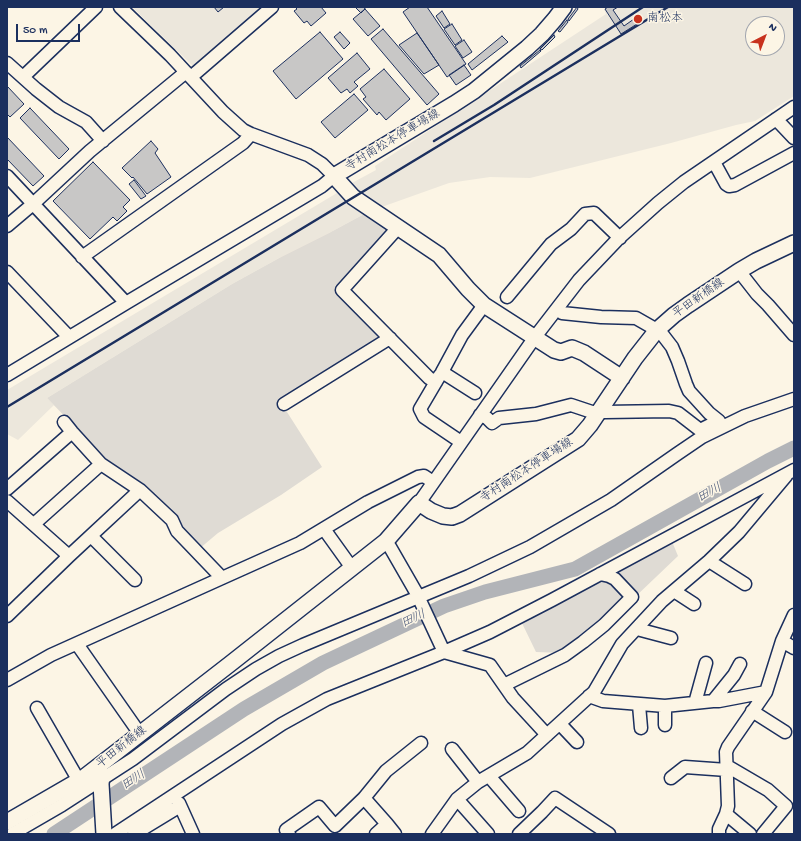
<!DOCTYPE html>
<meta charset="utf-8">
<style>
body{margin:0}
#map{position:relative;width:801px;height:841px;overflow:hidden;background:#fcf5e5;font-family:"Gochi Hand",sans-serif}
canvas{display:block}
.frame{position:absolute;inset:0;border:8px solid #1b2f5e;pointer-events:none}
.north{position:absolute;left:745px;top:16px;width:40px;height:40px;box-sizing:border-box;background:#fcf5e5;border:1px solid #a2a6af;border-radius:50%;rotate:42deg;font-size:11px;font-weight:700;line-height:16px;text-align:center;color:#1b2f5e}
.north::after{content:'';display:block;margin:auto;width:14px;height:18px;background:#c8321e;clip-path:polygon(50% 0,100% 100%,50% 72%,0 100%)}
.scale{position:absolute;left:16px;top:24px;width:64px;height:18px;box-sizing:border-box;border:2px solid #1b2f5e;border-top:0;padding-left:5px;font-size:12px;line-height:14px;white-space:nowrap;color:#1b2f5e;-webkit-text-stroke:3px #fcf5e5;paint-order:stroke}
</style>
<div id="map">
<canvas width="801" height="841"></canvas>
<div class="frame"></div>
<div class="north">N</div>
<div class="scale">50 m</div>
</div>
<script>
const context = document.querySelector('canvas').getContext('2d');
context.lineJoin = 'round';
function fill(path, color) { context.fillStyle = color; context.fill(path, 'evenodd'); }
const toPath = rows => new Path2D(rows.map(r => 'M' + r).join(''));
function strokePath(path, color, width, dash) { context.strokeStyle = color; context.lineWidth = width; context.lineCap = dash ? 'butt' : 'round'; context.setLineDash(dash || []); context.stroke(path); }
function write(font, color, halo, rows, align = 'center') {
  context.font = font + ' "Gochi Hand","Klee One",sans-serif'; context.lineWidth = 3; context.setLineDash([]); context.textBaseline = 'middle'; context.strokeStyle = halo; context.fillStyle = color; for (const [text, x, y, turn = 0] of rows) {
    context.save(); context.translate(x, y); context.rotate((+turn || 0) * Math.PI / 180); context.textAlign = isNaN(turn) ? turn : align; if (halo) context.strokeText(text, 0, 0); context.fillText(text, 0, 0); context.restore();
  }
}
fill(toPath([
 [132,7,266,7,195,68],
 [607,7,794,7,794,96,755,121,736,125,671,143,530,178,490,177,449,183,376,209,352,189,352,183,376,170,375,166,606,14,604,9],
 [753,24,777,24,777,48,753,48],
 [337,193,342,195,366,213,329,233,281,257,232,284,47,398,54,405,18,440,7,434,7,390]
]), '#ece7dc');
fill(toPath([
 [366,213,367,215,387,229,383,238,335,290,381,336,381,339,280,401,322,467,281,495,218,533,199,549,104,460,76,428,47,398,232,284,281,257,329,233],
 [671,539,678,556,634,598,608,573],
 [605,577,630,598,564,653,536,652,520,619]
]), '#dfdbd4');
strokePath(toPath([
 [54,834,244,709,323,663,444,606,485,592,575,569,768,461,794,448]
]), '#b2b4b8', 15);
const building = toPath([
 [214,7,224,7,218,12,214,7],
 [295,7,321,7,326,13,311,26,307,21,304,23,294,11,297,9,295,7],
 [355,7,364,7,365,9,361,13,355,7],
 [410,7,427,7,466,64,447,77,403,12,410,7],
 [577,7,578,9,569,21,568,19,577,7],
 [608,7,618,7,613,10,624,26,634,19,637,24,621,34,605,9,608,7],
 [365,9,380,26,368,36,353,19,365,9],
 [442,11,450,24,444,28,436,16,442,11],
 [567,20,568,22,560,32,558,31,567,20],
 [452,24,462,40,455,45,444,29,452,24],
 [383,29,439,94,427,105,371,39,383,29],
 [320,32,343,59,296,99,273,71,320,32],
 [340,32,350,43,344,49,334,37,340,32],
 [417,33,439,65,424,74,399,45,417,33],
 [554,35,555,37,542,50,540,49,554,35],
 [502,36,508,42,472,70,468,64,502,36],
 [464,40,472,52,463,58,455,46,464,40],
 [540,50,541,51,521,68,520,66,540,50],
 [357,53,370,69,354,82,358,86,350,93,347,89,341,93,328,78,357,53],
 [464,65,471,75,456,85,449,75,464,65],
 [384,69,410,99,386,120,379,112,377,115,363,99,366,97,360,89,384,69],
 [7,86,24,104,10,117,7,114,7,86],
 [354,94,368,110,335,138,321,122,354,94],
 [30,108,69,149,59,159,20,118,30,108],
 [7,137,44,176,33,186,7,159,7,137],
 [151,141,158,149,155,153,171,177,147,194,133,177,132,178,122,168,151,141],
 [93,162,130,200,123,207,127,211,117,221,113,217,90,239,53,201,93,162],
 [134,180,146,196,141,199,129,184,134,180]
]);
fill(building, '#c8c7c6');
strokePath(building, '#1b2f5e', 1);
const minor = toPath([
 [7,63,36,89,59,107,86,122,103,141],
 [23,77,96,7],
 [191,77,272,7],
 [776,119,794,138],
 [714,162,726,184,729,186,735,185,794,153],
 [7,176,126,303],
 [7,226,33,204,90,151,186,72],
 [397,227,394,232,342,290,429,378,436,382],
 [82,257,243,143,251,134],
 [739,271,757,294,768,305,794,335],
 [7,272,69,337],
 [507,297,551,244,571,229,585,214,594,213,620,238],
 [562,313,601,317,636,318,657,330,662,334,672,347,678,361,686,384,689,391,709,413,719,421],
 [7,375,126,303,322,186,334,176,322,164,308,155,251,134,243,130,223,112,170,55,120,7],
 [440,375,420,409,424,417,461,442],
 [475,393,442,372,462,335,484,305],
 [284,404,390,338],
 [480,415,487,418,492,423,499,418,536,414,571,405,592,412,605,412,669,411,678,413,700,430,714,423],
 [64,422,72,432,101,464,140,490,172,520,177,531,222,578],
 [7,489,72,432],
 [7,501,69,556],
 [419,503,535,337,579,280,618,239,658,203,684,182,794,107],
 [34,524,101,464],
 [324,529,352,568],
 [91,536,135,580],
 [386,541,390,547,417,594,444,652,490,665,513,698,547,735],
 [709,561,745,584],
 [674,591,694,604],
 [7,616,69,556,140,490],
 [637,629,671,638],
 [782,641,794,648],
 [77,644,140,734],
 [7,680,51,655,222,578,300,543,368,502,418,477,424,476,433,482],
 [504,685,565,655,583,642,604,625,632,597,615,579,609,576,600,574],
 [589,696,603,701,665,706,713,701,719,701,766,692],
 [713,701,734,675,740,664],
 [695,703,706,663],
 [639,705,641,728],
 [665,706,665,725],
 [37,708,79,781],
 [752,711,785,732],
 [560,724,577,742],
 [452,749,478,782],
 [727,766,768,790,786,806,763,834],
 [489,776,519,811],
 [671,778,685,767,727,770],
 [364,798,387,824,376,834],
 [457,799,488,834],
 [179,803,193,834],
 [726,814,750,834],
 [387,824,395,834],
 [12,834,62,805,133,759,226,689,256,669,279,656,303,645,469,576,530,547,611,500,677,454,702,437,745,416,794,399],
 [115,834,282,724,327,699,444,652,490,632,552,600,794,470],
 [134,834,180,806],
 [289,834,286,830,319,807,335,826,364,798,386,771,421,743],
 [432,834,457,799,478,782,527,753,594,692,622,644,662,601,709,561,739,532,786,476],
 [519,834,542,812,555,798,609,834],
 [719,834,719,829,726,814,728,806,726,752,728,747,766,692,782,641,794,615]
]);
const major = toPath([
 [564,7,555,19,542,34,527,48,474,91,454,104,334,176,353,197,439,255,468,289,484,305,554,350,561,352,572,348,584,353,622,378],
 [102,775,101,784,104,834],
 [7,822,83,778,230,664,386,541,419,503,431,511,443,516,452,517,460,514,578,439,590,425,635,358,657,330,674,315,688,305,739,271,756,261,794,243]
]);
strokePath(minor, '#1b2f5e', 15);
strokePath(major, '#1b2f5e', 18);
strokePath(minor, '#fcf5e5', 12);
strokePath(major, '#fcf5e5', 15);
strokePath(toPath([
 [434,141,494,105,643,7],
 [7,407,668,7]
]), '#1b2f5e', 2.5);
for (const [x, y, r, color] of [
 [638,19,5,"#c8321e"]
]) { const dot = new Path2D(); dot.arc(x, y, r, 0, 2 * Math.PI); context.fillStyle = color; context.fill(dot); strokePath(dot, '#fcf5e5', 1.5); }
write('12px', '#1b2f5e', '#fcf5e5', [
 ["南松本",647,19]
], 'left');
write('12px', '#1b2f5e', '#fcf5e5', [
 ["寺村南松本停車場線",393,141,-31],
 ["平田新橋線",699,299,-35],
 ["寺村南松本停車場線",527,471,-33],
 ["平田新橋線",122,748,-38]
]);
write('italic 13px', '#485779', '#fcf5e5', [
 ["田川",710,494,-29],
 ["田川",414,620,-25],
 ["田川",134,781,-33]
]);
</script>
